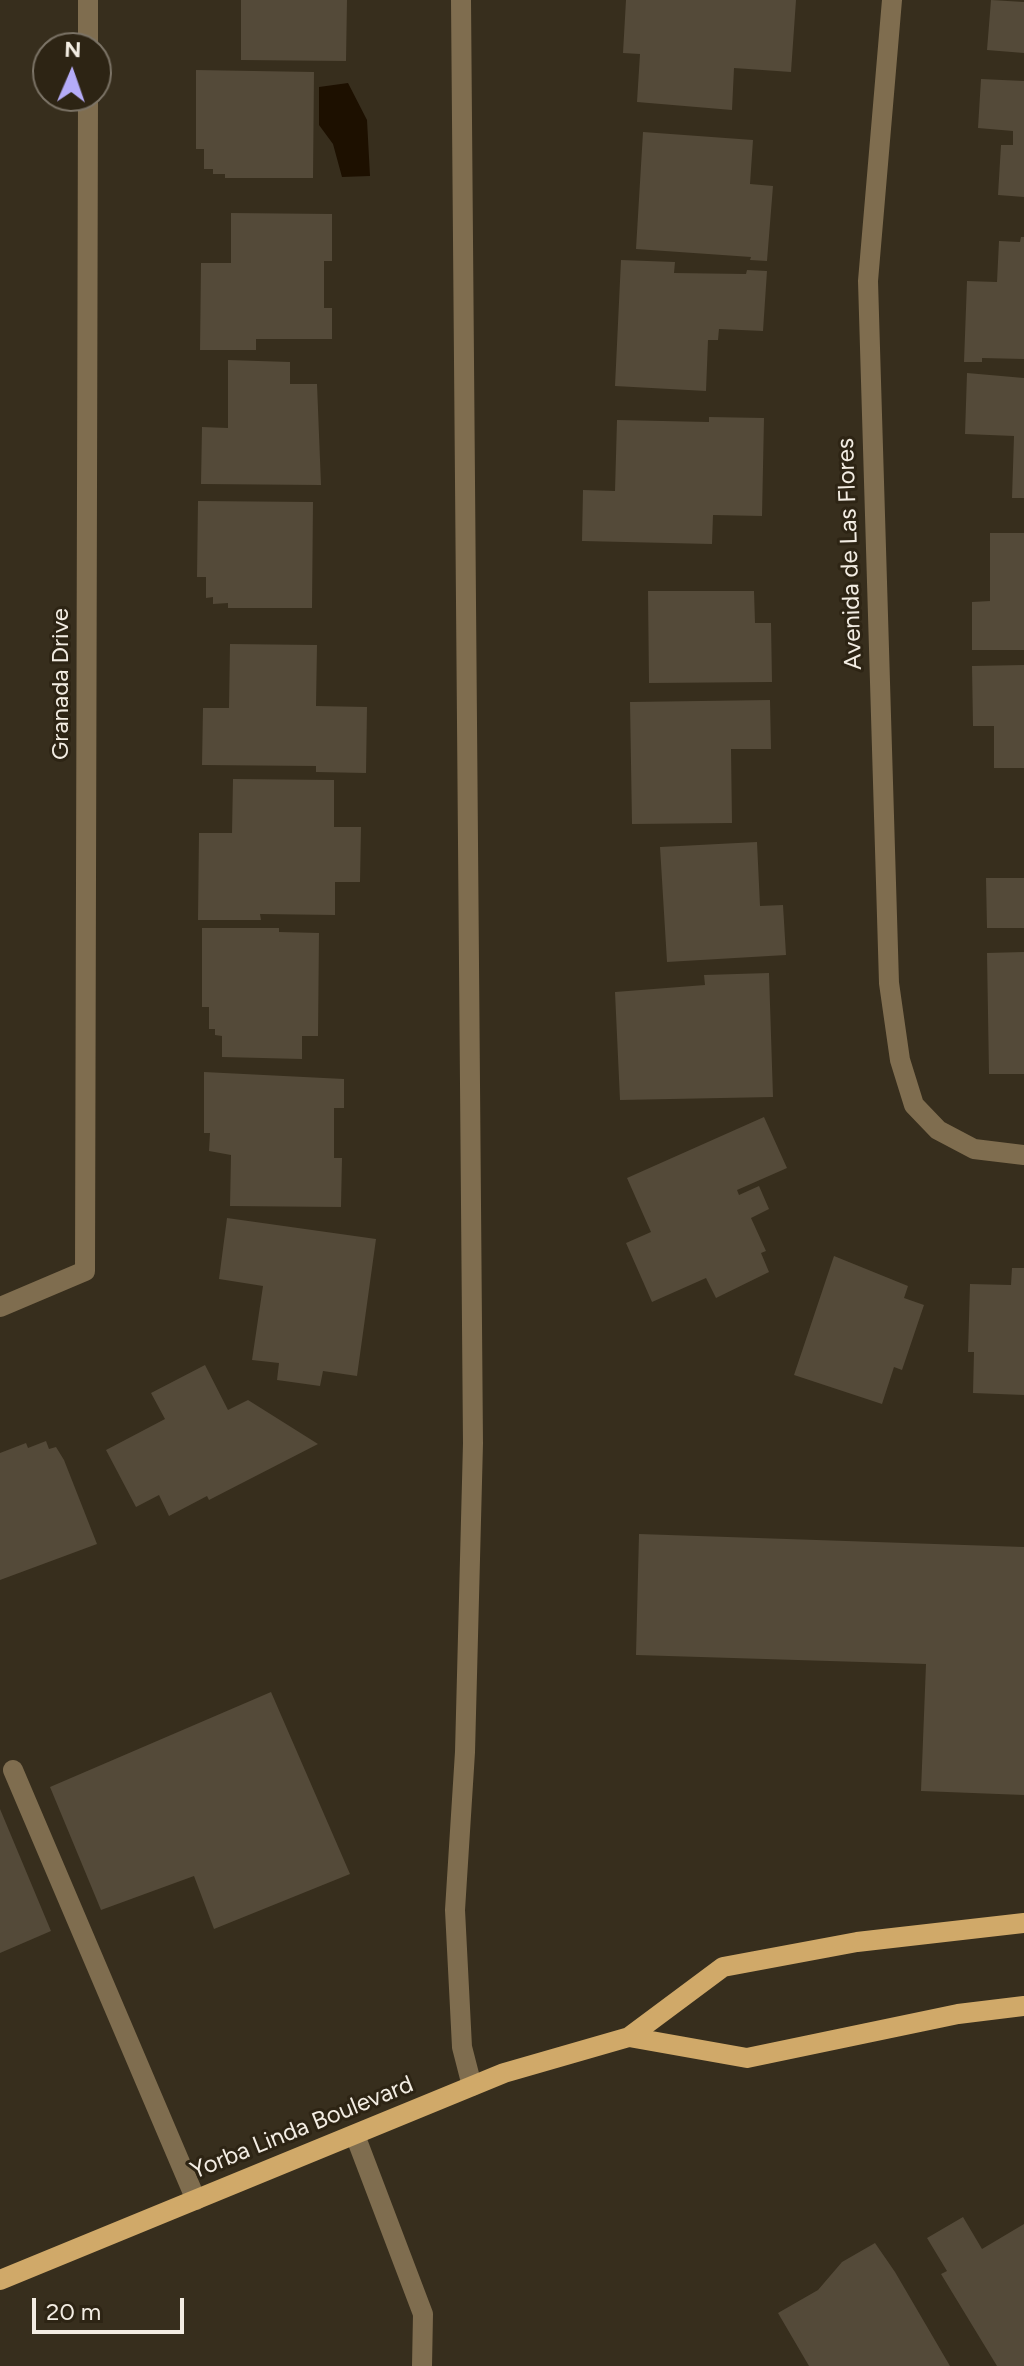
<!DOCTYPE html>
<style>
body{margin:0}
#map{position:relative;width:1024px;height:2366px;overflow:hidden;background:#372e1d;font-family:Figtree,sans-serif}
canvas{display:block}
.north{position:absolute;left:32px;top:32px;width:80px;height:80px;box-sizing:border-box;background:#2d2414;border:2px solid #7c7467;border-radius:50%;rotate:2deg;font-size:22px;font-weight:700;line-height:32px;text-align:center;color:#f3ede3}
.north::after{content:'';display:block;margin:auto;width:28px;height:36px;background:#b5acf8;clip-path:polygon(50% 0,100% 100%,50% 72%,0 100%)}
.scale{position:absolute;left:32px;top:2298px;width:152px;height:36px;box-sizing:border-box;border:4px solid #f3ede3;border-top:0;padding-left:10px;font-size:24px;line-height:28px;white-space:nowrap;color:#f3ede3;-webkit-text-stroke:6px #2d2414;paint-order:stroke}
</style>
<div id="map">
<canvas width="1024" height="2366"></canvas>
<div class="north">N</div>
<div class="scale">20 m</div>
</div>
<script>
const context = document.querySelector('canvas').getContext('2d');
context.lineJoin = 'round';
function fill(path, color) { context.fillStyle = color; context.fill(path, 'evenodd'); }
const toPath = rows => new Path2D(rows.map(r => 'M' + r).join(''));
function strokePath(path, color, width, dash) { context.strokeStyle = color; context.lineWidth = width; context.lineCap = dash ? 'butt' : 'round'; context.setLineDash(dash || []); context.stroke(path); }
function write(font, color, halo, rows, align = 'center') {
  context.font = font + ' Figtree,sans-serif'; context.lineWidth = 6; context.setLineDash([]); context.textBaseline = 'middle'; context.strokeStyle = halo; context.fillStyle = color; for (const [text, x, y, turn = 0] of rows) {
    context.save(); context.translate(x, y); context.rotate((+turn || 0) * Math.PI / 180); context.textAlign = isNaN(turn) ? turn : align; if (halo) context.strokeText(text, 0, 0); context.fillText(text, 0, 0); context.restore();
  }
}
fill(toPath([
 [348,83,367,120,370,176,342,177,333,144,319,125,319,87]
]), '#1d1000');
fill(toPath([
 [241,0,347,0,346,61,241,60],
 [626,0,796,0,791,72,734,68,732,110,637,102,640,54,623,53],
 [991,0,1024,2,1024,53,987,50],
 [196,70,314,72,313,178,225,178,225,174,213,174,213,169,204,169,204,149,196,149],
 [981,79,1024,81,1024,197,998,195,1001,145,1013,145,1013,131,978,128],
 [643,132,753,140,750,184,773,186,767,261,750,260,751,257,636,249],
 [231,213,332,214,332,261,324,261,324,308,332,308,332,339,256,339,256,350,200,350,201,263,231,263],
 [1021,237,1024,237,1024,359,982,358,982,362,964,362,967,281,997,282,999,241,1020,242],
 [621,260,675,262,674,273,746,274,747,270,767,271,763,331,719,329,718,340,708,340,706,391,615,386],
 [228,360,290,362,290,384,317,384,321,485,201,484,202,427,228,428],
 [967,373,1024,378,1024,498,1012,498,1014,436,965,434],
 [709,417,764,418,762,516,713,515,712,544,582,541,583,490,615,491,617,420,709,422],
 [198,501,313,502,312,608,228,608,228,603,213,604,213,597,206,598,206,577,197,577],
 [990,533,1024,533,1024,650,972,650,972,602,990,601],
 [648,591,754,591,755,623,771,623,772,682,649,683],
 [230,644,317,645,316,706,367,707,366,773,316,772,316,766,202,765,203,708,229,708],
 [1024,665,1024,768,994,768,994,726,973,726,972,666],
 [770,700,771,749,731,749,732,823,632,824,630,702],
 [233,779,334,780,334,827,361,827,360,882,335,882,335,915,260,914,261,920,198,920,199,833,232,833],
 [757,842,760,906,783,905,786,955,667,962,660,847],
 [986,878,1024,878,1024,928,987,928],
 [202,928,279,928,279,932,319,933,318,1036,302,1036,302,1059,222,1057,222,1036,215,1035,215,1029,209,1029,209,1007,202,1007],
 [1024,952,1024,1074,989,1074,987,953],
 [769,973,773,1097,620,1100,615,992,705,985,704,975],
 [204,1072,344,1079,344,1108,334,1108,334,1158,342,1158,341,1207,230,1206,231,1155,209,1151,210,1133,204,1133],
 [764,1117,787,1168,737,1190,739,1195,759,1186,769,1209,751,1218,766,1251,761,1253,769,1272,716,1298,706,1278,652,1302,626,1243,651,1232,627,1178],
 [227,1218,376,1239,357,1376,323,1371,320,1386,277,1380,279,1363,252,1360,263,1286,219,1279],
 [834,1256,908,1286,904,1298,924,1305,902,1370,894,1367,882,1404,794,1375],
 [1012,1268,1024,1268,1024,1395,973,1393,974,1352,968,1352,970,1284,1011,1285],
 [205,1365,228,1410,248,1400,318,1444,209,1500,207,1496,169,1516,159,1495,136,1507,106,1450,165,1419,151,1393],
 [46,1441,49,1449,56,1447,64,1460,97,1544,0,1580,0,1453,26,1443,28,1448],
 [639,1534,1024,1547,1024,1795,921,1791,926,1664,636,1655],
 [271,1692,350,1874,214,1929,194,1876,101,1910,50,1787],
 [0,1809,51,1931,0,1953],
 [963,2217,982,2249,1024,2224,1024,2366,997,2366,941,2274,947,2271,927,2238],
 [875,2243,895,2272,950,2366,809,2366,778,2313,818,2290,842,2262]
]), '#544a39');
strokePath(toPath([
 [461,0,473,1443,465,1752,455,1910,462,2047,472,2086],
 [892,0,868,281,889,983,900,1060,914,1105,938,1130,974,1149,1024,1155],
 [88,48,88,0],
 [0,1307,85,1271,88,96],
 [13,1770,196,2200],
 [355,2135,423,2314,422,2366]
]), '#7f6d4f', 20);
strokePath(toPath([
 [629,2037,747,2058,958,2014,1024,2006],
 [0,2280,504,2073,629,2037,723,1967,857,1942,1024,1923]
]), '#d0a969', 20);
write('24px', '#f3ede3', '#2d2414', [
 ["Avenida de Las Flores",850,554,-92],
 ["Granada Drive",61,684,-90],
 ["Yorba Linda Boulevard",302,2128,-22]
]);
</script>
